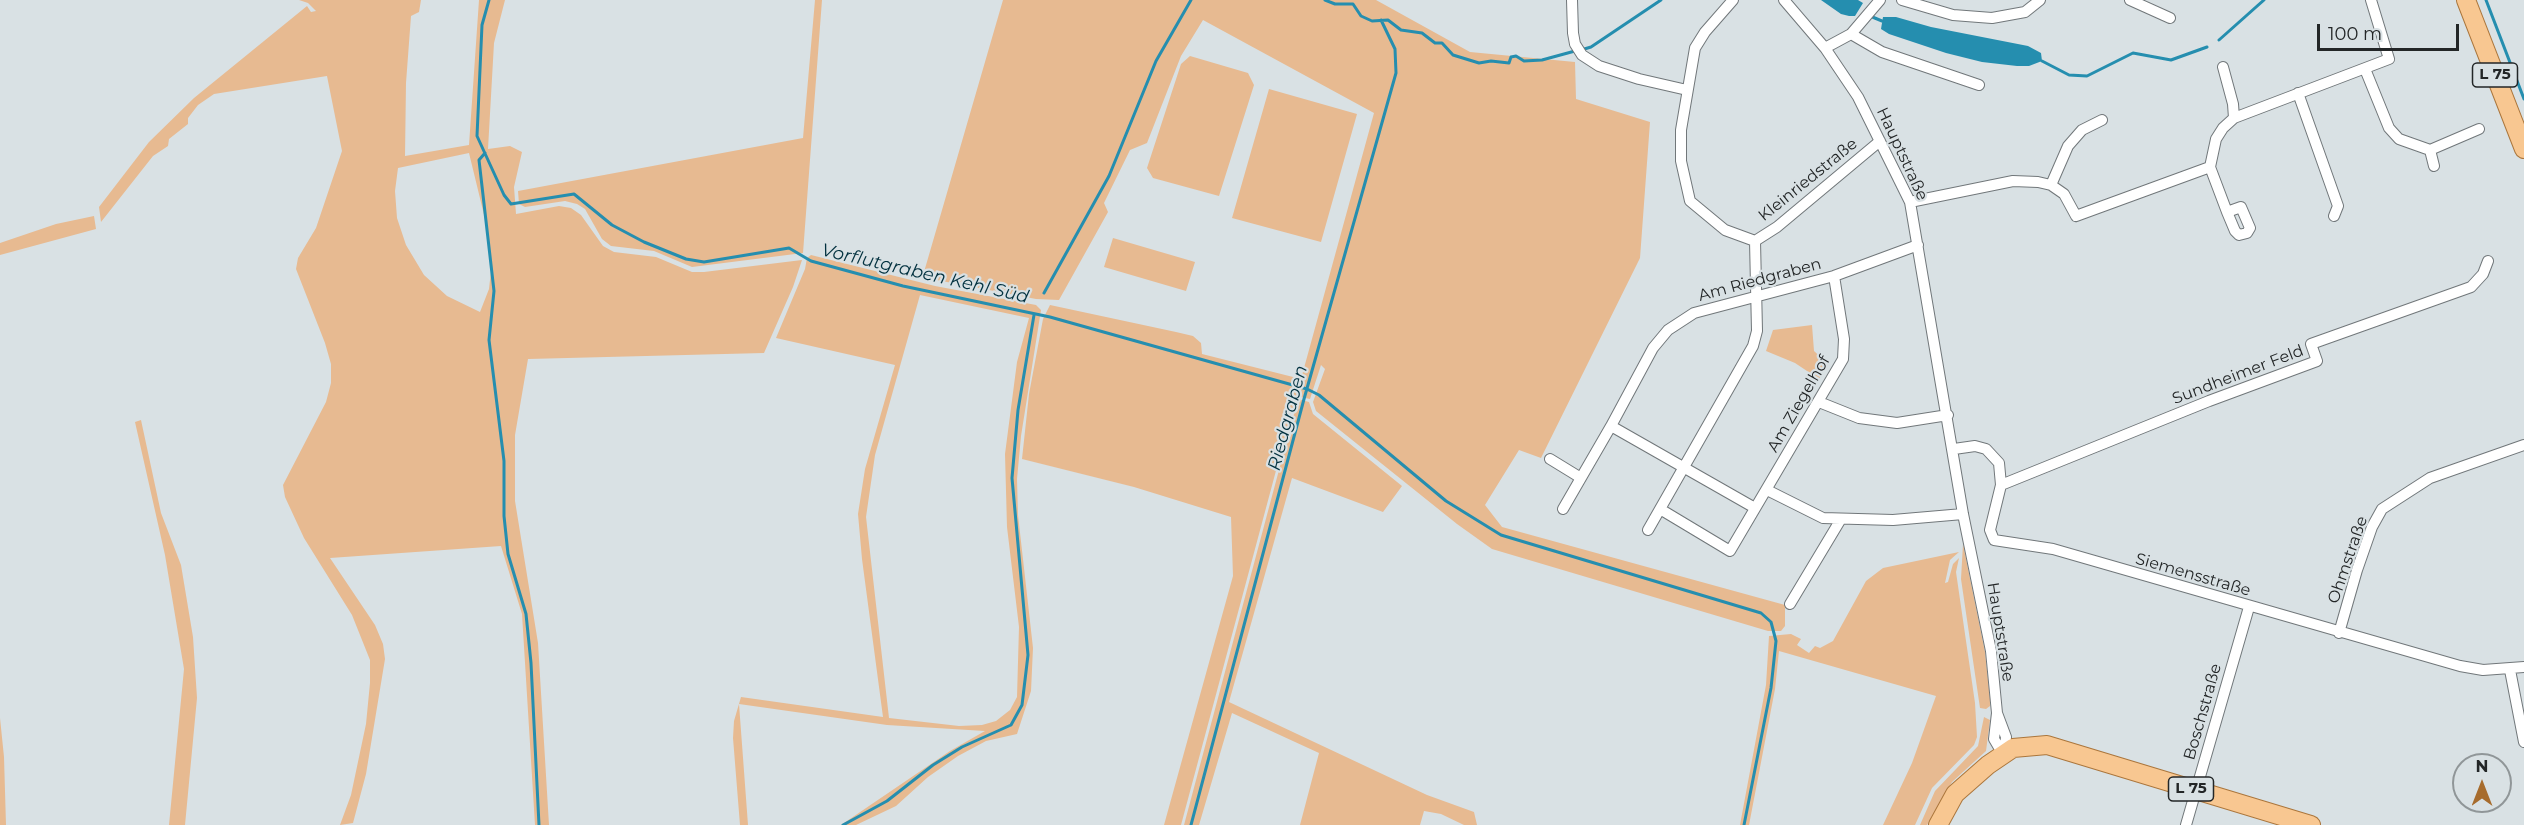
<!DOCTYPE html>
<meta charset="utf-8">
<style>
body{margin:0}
#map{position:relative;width:2524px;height:825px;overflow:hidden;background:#d9e1e4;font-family:Montserrat,sans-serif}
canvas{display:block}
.north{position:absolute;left:2452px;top:753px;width:60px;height:60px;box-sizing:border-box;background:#d9e1e4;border:2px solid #909698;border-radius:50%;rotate:0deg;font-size:16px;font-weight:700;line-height:24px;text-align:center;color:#232627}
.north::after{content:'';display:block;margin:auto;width:21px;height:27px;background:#a76c2d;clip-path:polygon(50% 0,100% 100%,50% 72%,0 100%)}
.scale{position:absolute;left:2317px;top:24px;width:142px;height:27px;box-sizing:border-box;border:3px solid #232627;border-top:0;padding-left:8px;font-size:18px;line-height:21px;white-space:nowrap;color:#232627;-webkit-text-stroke:4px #d9e1e4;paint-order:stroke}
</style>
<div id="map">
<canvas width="2524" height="825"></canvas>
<div class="north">N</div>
<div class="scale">100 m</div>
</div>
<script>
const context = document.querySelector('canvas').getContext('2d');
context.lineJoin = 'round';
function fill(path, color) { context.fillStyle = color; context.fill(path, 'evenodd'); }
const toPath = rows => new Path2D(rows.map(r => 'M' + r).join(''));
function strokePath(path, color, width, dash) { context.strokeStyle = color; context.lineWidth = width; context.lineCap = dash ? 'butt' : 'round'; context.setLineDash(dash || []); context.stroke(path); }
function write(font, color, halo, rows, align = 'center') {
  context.font = font + ' Montserrat,sans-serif'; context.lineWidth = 4.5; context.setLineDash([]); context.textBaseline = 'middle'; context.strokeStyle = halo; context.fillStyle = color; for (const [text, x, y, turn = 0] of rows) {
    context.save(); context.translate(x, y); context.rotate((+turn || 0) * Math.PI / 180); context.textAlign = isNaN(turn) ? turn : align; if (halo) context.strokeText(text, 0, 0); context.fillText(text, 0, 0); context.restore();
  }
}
fill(toPath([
 [299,0,421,0,419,12,411,16,406,83,405,156,469,145,479,0,505,0,494,43,488,149,510,146,522,152,514,187,516,214,559,206,571,208,581,215,603,246,614,252,656,257,692,272,704,272,802,260,793,287,764,353,528,359,515,435,515,501,538,643,549,825,535,825,522,614,501,546,330,558,375,625,383,644,385,659,366,774,353,823,340,825,351,795,366,724,370,683,370,660,352,615,304,538,285,497,283,485,326,402,331,383,331,364,325,343,296,269,298,258,316,228,342,151,327,76,214,94,198,105,188,118,188,124,169,139,168,146,153,156,101,222,99,207,149,142,194,98,307,6,311,12,316,11,308,3],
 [469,153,486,223,491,271,489,289,480,312,447,296,424,275,406,245,397,218,395,191,398,168],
 [815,0,822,0,803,253,692,267,654,251,611,246,602,239,585,209,577,204,565,201,525,207,519,204,518,191,803,138],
 [1003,0,1376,0,1470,52,1575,62,1576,99,1650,122,1640,258,1541,458,1519,450,1485,505,1502,527,1785,605,1785,626,1781,631,1768,631,1492,549,1457,524,1316,411,1313,402,1325,369,1321,365,1310,399,1296,396,1181,825,1164,825,1233,576,1231,517,1134,487,1022,459,1029,394,1043,319,1050,305,1176,332,1193,336,1201,343,1202,354,1301,379,1374,113,1203,20,1181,56,1147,143,1130,150,1104,203,1108,212,1059,300,1036,299,926,278,924,272],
 [1190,56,1248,73,1254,85,1219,196,1153,178,1147,168,1181,64],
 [1269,89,1357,114,1321,242,1232,218],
 [94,216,96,229,0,255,0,243,56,224],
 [1113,238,1195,262,1186,291,1104,267],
 [811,255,935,286,1036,305,1041,310,1021,436,1017,479,1018,515,1033,648,1031,691,1017,734,986,741,958,756,928,777,896,806,856,825,841,825,950,751,985,731,887,725,739,704,748,825,740,825,733,738,734,721,741,697,883,717,862,559,858,514,865,469,895,365,776,338,805,269,807,258],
 [920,295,1029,318,1017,362,1005,454,1007,527,1019,627,1017,697,1010,710,996,721,982,725,959,726,889,718,866,517,875,455],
 [1812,325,1814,351,1828,364,1819,379,1795,363,1766,351,1773,330],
 [1298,399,1309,402,1313,414,1402,486,1383,512,1292,478,1229,702,1427,795,1474,812,1477,825,1464,825,1441,814,1424,811,1420,825,1300,825,1319,753,1232,713,1199,825,1184,825],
 [141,420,161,513,181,565,193,637,197,698,185,825,169,825,184,669,165,555,135,422],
 [1963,544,1985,652,1990,699,1990,706,1986,709,1980,708,1961,579],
 [1959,552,1950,560,1945,583,1948,582,1953,564,1959,558,1956,572,1975,703,1977,737,1974,745,1932,788,1915,825,1883,825,1912,763,1936,696,1779,651,1775,689,1749,825,1740,825,1766,685,1769,636,1791,634,1801,639,1797,645,1809,653,1815,646,1820,648,1833,641,1866,581,1883,568],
 [1984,717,1990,720,1986,751,1952,782,1927,825,1920,825,1935,791,1978,746],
 [0,718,4,757,6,825,0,825]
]), '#e7ba91');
fill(toPath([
 [1821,0,1858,0,1863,3,1855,16,1849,16,1841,14],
 [1883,17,1896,17,1931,27,2028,46,2041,53,2042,61,2029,66,2017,66,1982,62,1946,53,1889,34,1881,29]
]), '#258eaf');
strokePath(toPath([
 [489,0,482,25,477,136,504,195,511,204,574,194,612,225,644,242,686,259,704,262,789,248,811,261,903,286,1050,317,1307,389,1319,395,1446,501,1501,535,1761,613,1771,622,1776,641,1771,688,1744,825],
 [1325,0,1335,4,1353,4,1361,16,1372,21,1388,20,1401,30,1422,33,1435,43,1442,43,1453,55,1479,63,1491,61,1509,63,1511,57,1516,56,1524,61,1542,60,1575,51],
 [2486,0,2524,99],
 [1870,16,1882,21],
 [2219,40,2264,0],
 [1581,50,1591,47,1661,0],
 [2042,61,2069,75,2087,76,2133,53,2171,60,2207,47],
 [485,153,479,160,494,291,489,340,504,461,504,516,508,554,526,614,531,663,539,825],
 [1044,293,1109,176,1156,61,1191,0],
 [843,825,887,801,933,765,962,747,1011,725,1022,705,1028,655,1012,478,1018,410,1034,315],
 [1191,825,1304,399,1396,73,1395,49,1381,20]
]), '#258eaf', 3);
const street = toPath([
 [1572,0,1573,33,1575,44,1582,55,1599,66,1639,79,1687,90],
 [1733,0,1705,32,1695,48,1681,130,1681,161,1690,201,1725,230,1755,241],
 [1784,0,1825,48,1858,97,1910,202,1963,514,1991,651,1997,713,1994,739,2004,756],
 [1902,0,1953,15,1992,18,2025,12,2040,0],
 [2130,0,2170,18],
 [1851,34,1882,52,1979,85],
 [1825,48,1851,34,1880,0],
 [2223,67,2233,104,2234,118],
 [2365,69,2389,128,2399,139,2430,150],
 [2298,93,2338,206,2334,216],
 [2430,150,2479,129],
 [2430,150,2434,166],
 [2210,167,2227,212,2235,231,2239,235,2247,233,2250,228,2241,207,2227,212],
 [2051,185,2068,146,2082,130,2102,120],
 [1910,202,2013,181,2038,182,2051,185,2064,194,2076,216,2210,167,2216,139,2223,128,2234,118,2389,59,2371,0],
 [1819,402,1859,418,1897,423,1948,415],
 [1611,426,1755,508],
 [1954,449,1975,446,1986,449,1999,463,2001,485,1990,530,1994,540,2053,549,2460,666,2483,670,2524,667],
 [1550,459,1581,478],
 [2001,485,2209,401,2317,361,2311,344,2471,287,2483,274,2488,261],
 [1767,490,1823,518,1893,520,1963,514],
 [1563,509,1611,426,1653,348,1668,330,1694,313,1834,276,1918,245],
 [1660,509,1730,551,1843,359,1844,339,1834,276],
 [1648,530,1753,346,1757,331,1755,241,1777,227,1880,141],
 [1790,604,1841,519],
 [2339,633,2357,570,2372,527,2382,509,2430,478,2524,445],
 [2510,670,2524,742],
 [1997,713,2006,737,2004,756],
 [2186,825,2249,607]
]);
const primary = toPath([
 [2466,0,2524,149],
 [1938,825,1955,794,1988,765,2013,748,2047,745,2311,825]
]);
strokePath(street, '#71777a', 12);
strokePath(primary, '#ab763c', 20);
strokePath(street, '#fff', 10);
strokePath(primary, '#f8c791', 18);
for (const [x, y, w] of [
 [2495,75,45],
 [2191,789,45]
]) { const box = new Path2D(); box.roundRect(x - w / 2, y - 12, w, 24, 4.5); context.fillStyle = '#d9e1e4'; context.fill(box); strokePath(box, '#232627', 1.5); }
write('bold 15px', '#232627', null, [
 ["L 75",2495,75],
 ["L 75",2191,789]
]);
write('16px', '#232627', '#d9e1e4', [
 ["Hauptstraße",1902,154,65],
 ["Kleinriedstraße",1808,180,-39],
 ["Am Riedgraben",1760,280,-15],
 ["Sundheimer Feld",2238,375,-21],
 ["Am Ziegelhof",1799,404,-60],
 ["Ohmstraße",2348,560,-71],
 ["Siemensstraße",2193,575,16],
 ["Hauptstraße",2000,632,81],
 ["Boschstraße",2203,712,-74]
]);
write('italic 18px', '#02313f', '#d9e1e4', [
 ["Vorflutgraben Kehl Süd",925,274,13],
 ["Riedgraben",1288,418,-75]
]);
</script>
